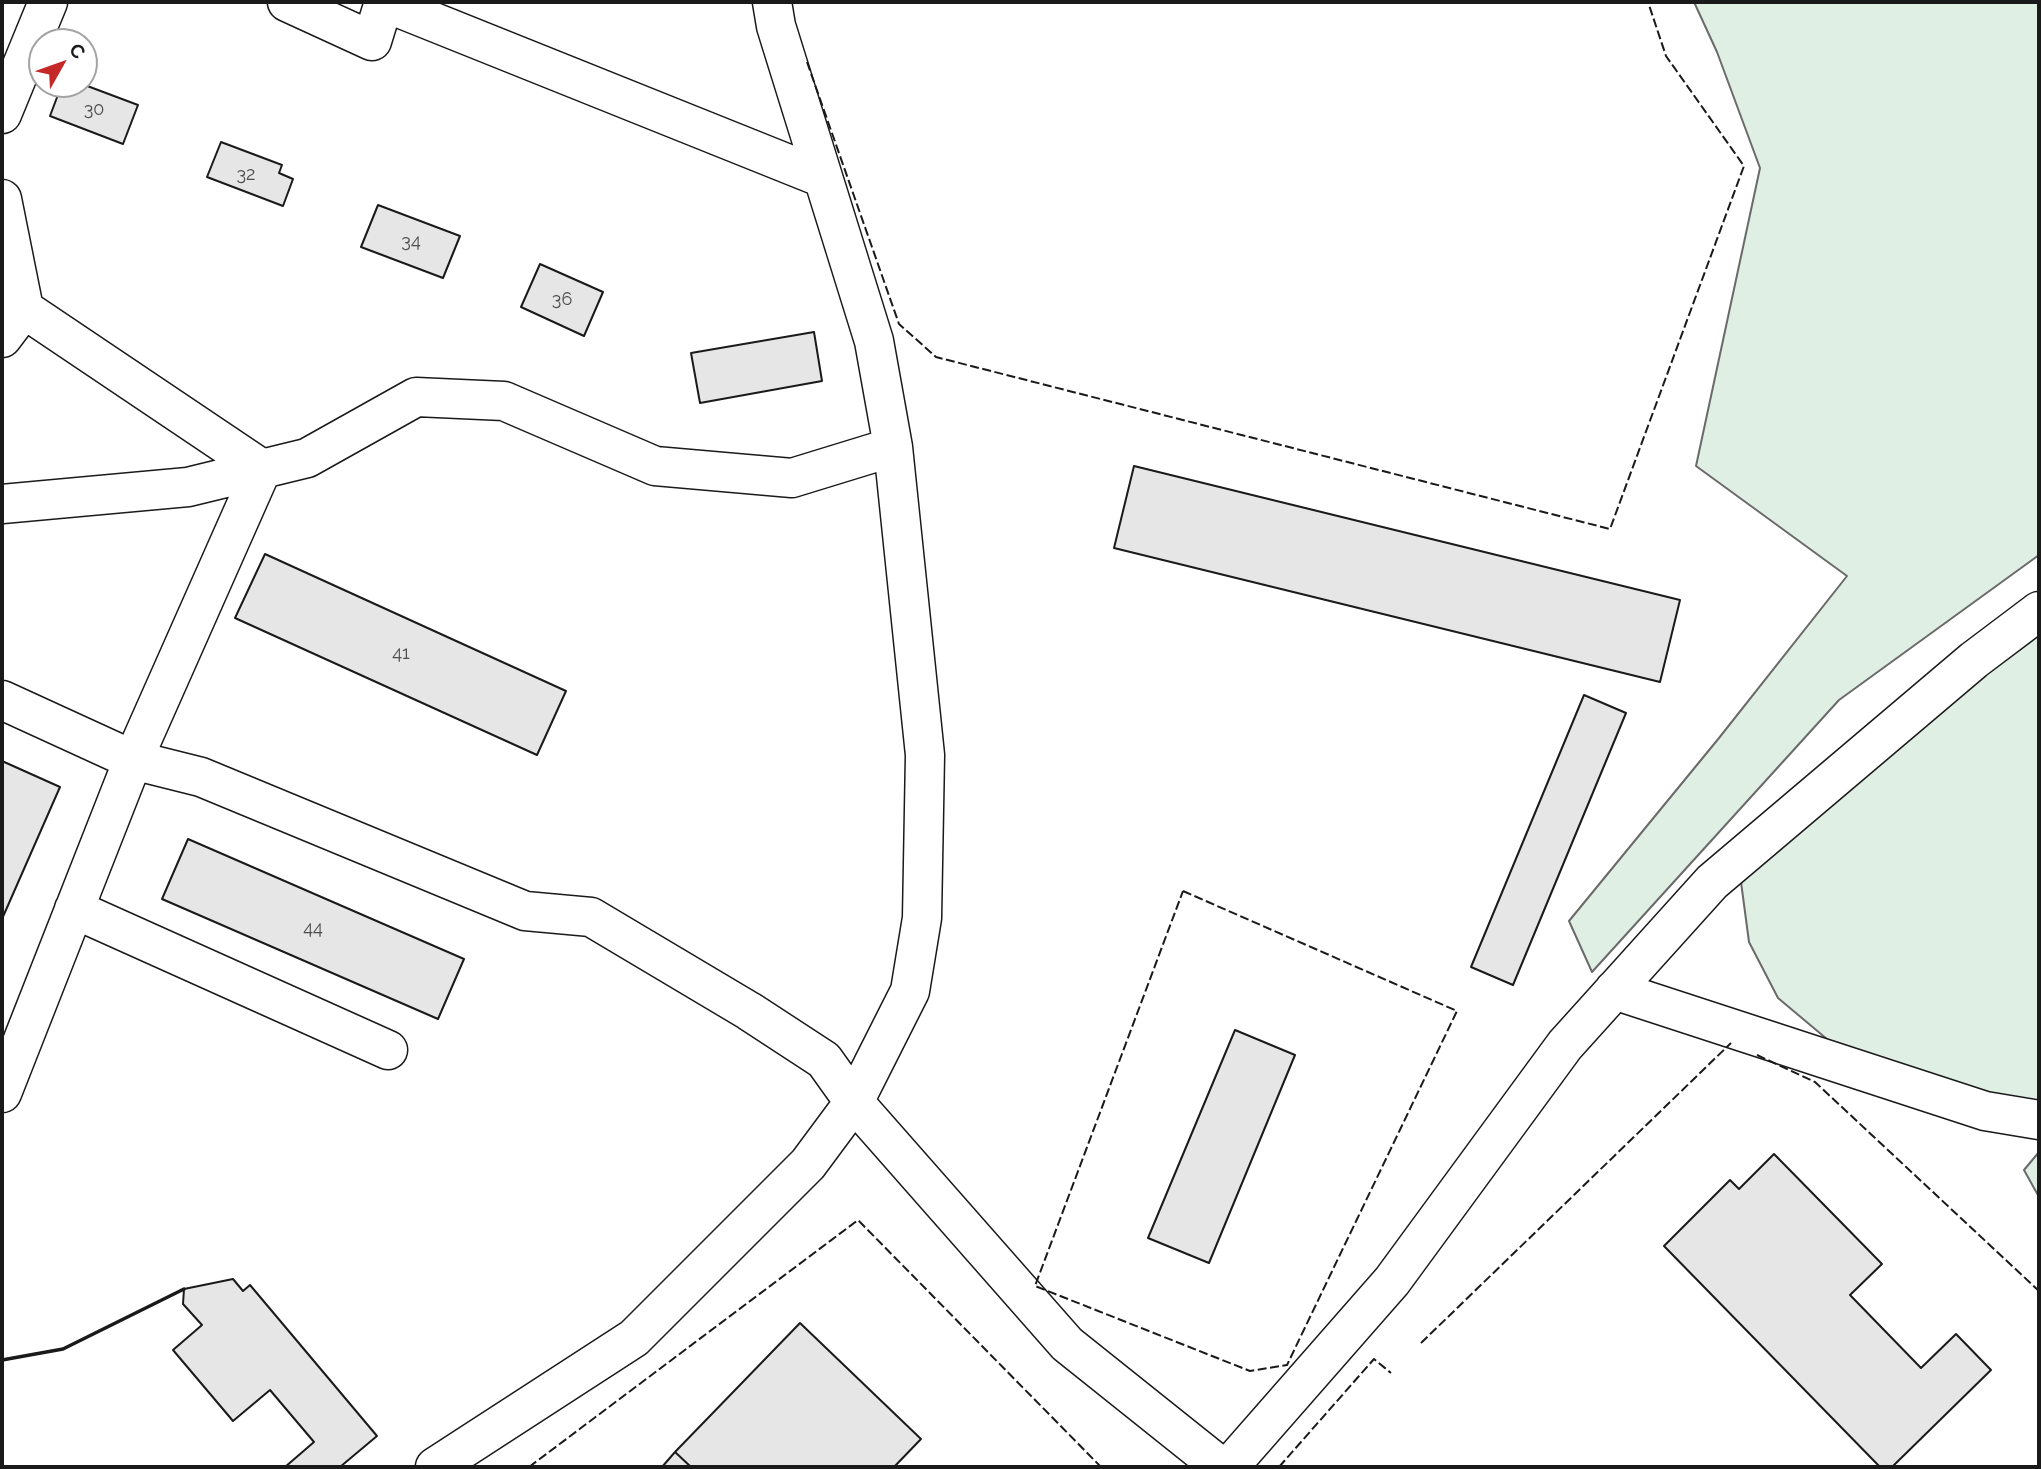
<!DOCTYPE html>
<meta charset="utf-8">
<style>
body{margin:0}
#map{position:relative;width:2041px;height:1469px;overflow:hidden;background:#fff;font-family:Raleway,sans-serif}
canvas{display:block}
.frame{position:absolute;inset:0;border:4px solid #1a1a1a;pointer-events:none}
.north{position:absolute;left:28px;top:28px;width:70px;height:70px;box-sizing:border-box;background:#fff;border:2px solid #a3a3a3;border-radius:50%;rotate:50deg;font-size:19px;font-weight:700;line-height:28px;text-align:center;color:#1a1a1a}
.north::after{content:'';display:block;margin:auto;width:24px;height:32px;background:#c62828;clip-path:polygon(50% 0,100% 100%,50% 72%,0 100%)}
</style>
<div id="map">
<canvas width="2041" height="1469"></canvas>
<div class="frame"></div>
<div class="north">С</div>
</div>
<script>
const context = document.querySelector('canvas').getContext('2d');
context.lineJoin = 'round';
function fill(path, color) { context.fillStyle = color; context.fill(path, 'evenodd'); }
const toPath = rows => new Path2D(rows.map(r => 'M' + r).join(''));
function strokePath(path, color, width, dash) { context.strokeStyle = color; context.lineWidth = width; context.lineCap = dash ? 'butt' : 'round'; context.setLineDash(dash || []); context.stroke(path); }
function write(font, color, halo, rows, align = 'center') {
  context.font = font + ' Raleway,sans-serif'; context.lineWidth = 5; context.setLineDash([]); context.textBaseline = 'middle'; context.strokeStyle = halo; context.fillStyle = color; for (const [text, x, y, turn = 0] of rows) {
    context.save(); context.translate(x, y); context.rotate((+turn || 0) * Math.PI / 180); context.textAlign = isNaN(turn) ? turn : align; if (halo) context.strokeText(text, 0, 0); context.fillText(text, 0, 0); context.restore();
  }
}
const green = toPath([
 [1694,2,2039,2,2039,555,1839,700,1592,972,1569,921,1719,738,1847,576,1696,466,1760,168,1717,52,1694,2],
 [2039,629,2039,1101,2004,1097,1933,1075,1846,1055,1778,998,1749,942,1741,882,2039,629],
 [2039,1152,2039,1197,2024,1170,2039,1152]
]);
fill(green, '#e0efe3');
strokePath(green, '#6a6a6a', 2);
const building = toPath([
 [62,84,82,84,138,105,123,144,50,116,62,84],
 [221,142,282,165,279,173,293,179,283,206,207,177,221,142],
 [378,205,460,236,443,278,361,247,378,205],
 [540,264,603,292,584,336,521,307,540,264],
 [814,332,822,381,700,403,691,353,814,332],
 [1134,466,1680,600,1660,682,1114,548,1134,466],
 [265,554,566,691,537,755,235,618,265,554],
 [1584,695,1626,713,1513,985,1471,967,1584,695],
 [2,761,60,787,2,919,2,761],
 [188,839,464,959,438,1019,162,899,188,839],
 [1235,1030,1295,1055,1209,1263,1148,1238,1235,1030],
 [1774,1154,1882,1264,1850,1295,1921,1368,1956,1334,1991,1370,1892,1467,1880,1467,1664,1246,1730,1180,1739,1189,1774,1154],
 [233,1279,243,1291,250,1285,377,1436,340,1467,285,1467,314,1442,270,1390,233,1421,173,1350,202,1325,183,1304,184,1289,233,1279],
 [800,1323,921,1439,894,1467,691,1467,675,1452,800,1323],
 [675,1452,691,1467,662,1467,675,1452]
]);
fill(building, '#e6e6e6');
strokePath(building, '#1a1a1a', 2);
const minor = toPath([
 [287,2,372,41,384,2,823,178],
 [2,114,48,2],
 [2,199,24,309,262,469,133,760,201,777,525,911,591,917,749,1011,824,1060,854,1102,1067,1344,1221,1467],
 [2,338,24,309],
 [2,504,188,487,307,458,416,397,504,401,655,466,792,478,893,447],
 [2,700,133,760,2,1093],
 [74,909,388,1050],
 [1614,990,1985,1111,2039,1120],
 [435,1467,634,1338,808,1164,854,1102,910,991,922,918,925,755,893,447,874,341,776,26,772,2],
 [1229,1467,1392,1281,1565,1045,1712,882,1974,660,2039,611]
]);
strokePath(minor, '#1a1a1a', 41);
strokePath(minor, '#fff', 38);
strokePath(toPath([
 [807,62,899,324,936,357,1610,529,1744,166,1666,56,1648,2],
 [1183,891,1457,1011,1287,1365,1250,1371,1035,1286,1183,891],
 [1757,1055,1815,1082,2039,1291],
 [1421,1343,1731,1043],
 [529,1467,858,1220,1101,1467],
 [1279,1467,1374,1359,1391,1373]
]), '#1a1a1a', 2, [9, 3.5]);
strokePath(toPath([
 [2,1360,63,1349,184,1289]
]), '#1a1a1a', 3.5);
write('18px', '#4d4d4d', null, [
 ["30",94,110],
 ["32",246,175],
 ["34",411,242],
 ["36",562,300],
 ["41",401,654],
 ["44",313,929]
]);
</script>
